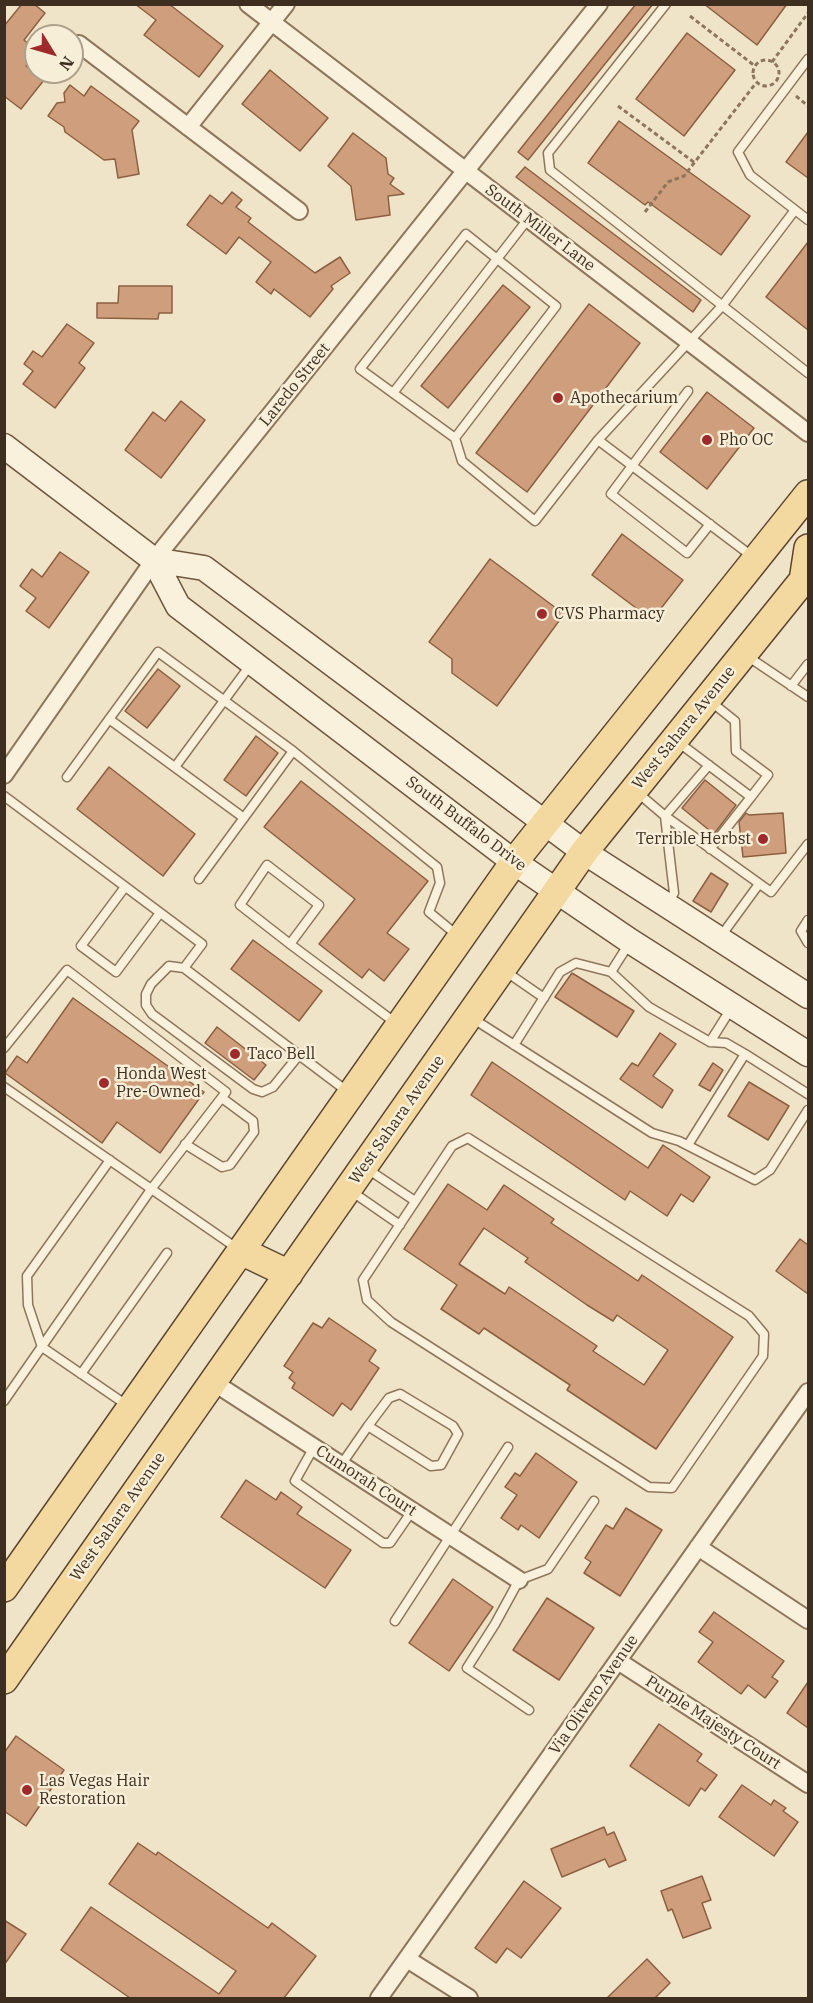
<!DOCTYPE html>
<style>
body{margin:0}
#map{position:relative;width:813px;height:2003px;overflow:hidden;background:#f0e4c8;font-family:"IBM Plex Serif",serif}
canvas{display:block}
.frame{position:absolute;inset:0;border:6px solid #3d2e20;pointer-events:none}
.north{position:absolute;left:24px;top:24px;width:60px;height:60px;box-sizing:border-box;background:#f7eed8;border:2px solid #ada18e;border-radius:50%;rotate:127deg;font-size:16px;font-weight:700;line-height:24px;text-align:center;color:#3d2e20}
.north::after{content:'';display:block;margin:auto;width:21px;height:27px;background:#9e2a2b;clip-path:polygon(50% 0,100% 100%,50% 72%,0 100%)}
</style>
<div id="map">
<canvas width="813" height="2003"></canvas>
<div class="frame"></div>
<div class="north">N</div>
</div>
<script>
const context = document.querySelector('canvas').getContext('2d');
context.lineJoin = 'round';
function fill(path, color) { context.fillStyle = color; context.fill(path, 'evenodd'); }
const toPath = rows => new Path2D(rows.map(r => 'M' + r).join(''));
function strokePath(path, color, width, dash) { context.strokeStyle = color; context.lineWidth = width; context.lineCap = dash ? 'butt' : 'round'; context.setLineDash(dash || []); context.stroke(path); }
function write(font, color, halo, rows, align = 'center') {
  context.font = font + ' "IBM Plex Serif",serif'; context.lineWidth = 5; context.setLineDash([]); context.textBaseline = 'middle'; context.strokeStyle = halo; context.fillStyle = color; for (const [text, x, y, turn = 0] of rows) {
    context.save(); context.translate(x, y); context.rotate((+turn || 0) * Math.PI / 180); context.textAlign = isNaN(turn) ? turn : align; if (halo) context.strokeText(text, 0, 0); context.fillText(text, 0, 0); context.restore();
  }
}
const building = toPath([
 [22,4,34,4,45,13,24,40,36,50,26,66,44,80,21,109,4,96,4,26,22,4],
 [135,4,169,4,223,46,199,77,144,35,156,20,135,4],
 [636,4,653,4,528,160,518,152,636,4],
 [704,4,787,4,757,45,704,4],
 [687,33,735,70,684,136,636,99,687,33],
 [270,70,328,118,300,151,242,104,270,70],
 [70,85,84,96,91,86,139,121,132,130,139,174,118,178,115,159,104,160,65,132,64,127,48,116,57,103,65,102,64,93,70,85],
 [619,121,750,216,721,255,648,202,645,205,588,163,619,121],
 [808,132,808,178,786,162,808,132],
 [353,133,386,158,388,174,394,178,390,184,404,194,388,196,390,215,356,220,351,186,328,166,353,133],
 [525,167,701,300,693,312,516,177,525,167],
 [232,192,242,200,236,207,251,218,248,222,315,273,340,257,350,273,331,286,333,289,310,317,274,289,271,294,256,282,271,262,239,237,226,254,187,225,210,195,222,204,232,192],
 [808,242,808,330,766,297,808,242],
 [503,285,530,307,448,408,421,386,503,285],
 [119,286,172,286,172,313,159,313,158,319,97,318,97,303,118,303,119,286],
 [589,304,640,343,527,492,476,453,589,304],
 [67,324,94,343,79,363,85,368,55,408,23,384,33,371,24,364,33,351,42,357,67,324],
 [707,392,754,428,707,489,660,452,707,392],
 [181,401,205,420,161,478,125,450,153,412,165,421,181,401],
 [622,534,683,580,652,620,592,575,622,534],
 [60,552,89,572,49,628,26,611,36,598,20,586,32,569,42,577,60,552],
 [490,559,564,614,497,706,452,673,452,659,429,642,490,559],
 [158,669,180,686,147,728,125,711,158,669],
 [256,736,278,753,246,796,224,780,256,736],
 [109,767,195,834,163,876,77,809,109,767],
 [705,780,736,805,714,834,682,808,705,780],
 [301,781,428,881,387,933,409,949,384,981,369,969,362,978,319,944,355,899,264,827,301,781],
 [746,813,749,815,783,813,786,853,743,857,739,822,746,813],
 [711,873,728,884,711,912,693,901,711,873],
 [253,940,322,991,299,1021,231,969,253,940],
 [572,973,634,1011,617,1037,555,997,572,973],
 [73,998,204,1092,160,1153,117,1122,102,1143,5,1073,17,1056,27,1063,73,998],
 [217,1027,266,1065,254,1080,205,1043,217,1027],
 [660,1033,676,1044,653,1076,673,1090,662,1108,620,1079,632,1063,638,1066,660,1033],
 [492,1062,648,1168,663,1145,710,1177,693,1202,681,1194,667,1216,630,1191,625,1200,471,1095,492,1062],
 [713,1063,723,1070,710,1091,699,1085,713,1063],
 [749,1082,789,1106,768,1140,728,1116,749,1082],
 [448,1184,487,1210,504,1185,554,1219,551,1223,638,1281,642,1275,733,1337,656,1449,567,1390,570,1385,484,1328,479,1334,441,1309,457,1285,404,1249,448,1184],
 [484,1228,528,1258,525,1262,587,1305,613,1321,617,1315,668,1350,644,1385,593,1351,597,1346,509,1287,505,1294,459,1264,484,1228],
 [800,1239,808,1245,808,1294,776,1271,800,1239],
 [329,1318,376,1350,369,1361,379,1368,351,1410,342,1403,333,1416,292,1388,295,1383,289,1378,293,1372,284,1366,313,1323,322,1328,329,1318],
 [536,1453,577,1482,539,1538,521,1525,518,1530,501,1518,517,1495,505,1487,515,1473,520,1476,536,1453],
 [246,1480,276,1500,281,1492,302,1507,297,1514,351,1550,325,1588,221,1517,246,1480],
 [626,1508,662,1530,620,1596,584,1573,591,1562,585,1558,606,1525,613,1529,626,1508],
 [453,1579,493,1607,449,1671,409,1643,453,1579],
 [547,1598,594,1628,559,1680,513,1650,547,1598],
 [714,1612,784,1661,772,1677,778,1681,765,1698,748,1685,741,1694,698,1662,713,1642,699,1632,714,1612],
 [808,1682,808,1728,787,1713,808,1682],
 [659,1724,702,1754,697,1761,717,1775,705,1791,701,1788,689,1806,630,1766,659,1724],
 [16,1736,64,1770,26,1826,4,1811,4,1753,16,1736],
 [742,1785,771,1805,774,1800,786,1808,783,1811,798,1822,774,1856,719,1817,742,1785],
 [604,1827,607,1835,614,1832,626,1860,609,1867,605,1859,562,1877,551,1849,604,1827],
 [138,1843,156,1855,158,1852,268,1928,272,1923,316,1956,284,1998,130,1998,61,1950,91,1907,219,1994,236,1971,109,1884,138,1843],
 [702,1876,711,1900,702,1903,711,1928,683,1938,672,1909,668,1911,661,1891,702,1876],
 [524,1881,561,1908,521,1958,507,1948,496,1963,475,1948,524,1881],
 [4,1920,26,1934,4,1965,4,1920],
 [647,1959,670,1983,655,1998,607,1998,647,1959]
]);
fill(building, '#cf9f7d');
strokePath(building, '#8d5f41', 1.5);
const service = toPath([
 [666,4,548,153,550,170,808,373],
 [808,59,738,152,750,175,808,220],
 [528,219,393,393,455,438,462,461,535,521,598,440],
 [688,391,611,494,687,553,710,524],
 [393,393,360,369,466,234,556,306,455,438],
 [753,557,598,440,722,306,795,210],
 [747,656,808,697],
 [791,686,808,664],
 [109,719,244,818],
 [678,742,751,797,768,775,736,751,735,721,710,701],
 [709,765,665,816,771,892,808,844],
 [175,767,251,664],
 [67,777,158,652,293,751,437,867,440,883,429,912,458,936],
 [638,793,665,816,674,893,668,903],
 [4,796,202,944,184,968,348,1092],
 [710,849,751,797],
 [199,879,293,751],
 [125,887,81,946,116,972,160,913],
 [808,920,801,931,808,943],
 [721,936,759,884],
 [290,944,319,905,267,865,240,905,290,944,397,1024],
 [184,968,169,966,151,984,146,994,146,1005,152,1014,253,1089,262,1092,273,1087,299,1055],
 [505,971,544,998],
 [611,972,630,942],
 [472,1018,652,1133,679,1141,755,1180,770,1170,808,1110],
 [710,1042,732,1007],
 [514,1045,560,972,576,963,611,972,649,1007,710,1042,726,1043,745,1054,808,1094],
 [4,1048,67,970,226,1092,152,1188,4,1401],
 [4,1087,238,1249],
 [468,1138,749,1316,764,1334,763,1356,672,1488,649,1487,391,1322,367,1300,363,1280,452,1146,468,1138],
 [185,1144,222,1167,230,1165,254,1132,253,1121,222,1098],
 [688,1145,745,1054],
 [110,1160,27,1276,28,1305,42,1347,128,1406],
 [366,1168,415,1201],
 [351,1191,400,1225],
 [81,1374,167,1253],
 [314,1447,295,1481,383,1543,390,1543,412,1511],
 [341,1465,368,1426,389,1398,400,1394,453,1426,458,1434,441,1465,431,1466,368,1426],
 [395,1621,508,1447],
 [529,1710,467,1668,495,1624,519,1580,548,1569,594,1501]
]);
const minor = toPath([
 [248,4,808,433],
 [79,44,299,211],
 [188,127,286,4],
 [4,775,154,560,599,4],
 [213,1382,519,1580],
 [698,1547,808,1620],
 [618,1661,808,1784],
 [407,1959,469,1998],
 [379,1998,808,1392]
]);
const secondary = toPath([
 [4,446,154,560,178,606,514,862,630,941,808,1054],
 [154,560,204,568,584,852,808,996]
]);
const primary = toPath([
 [803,581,808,548],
 [241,1251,289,1274],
 [4,1588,514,862,808,494],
 [4,1680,584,852,808,574]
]);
strokePath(service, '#8d765c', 11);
strokePath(minor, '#8d765c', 20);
strokePath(secondary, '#6f573f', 27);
strokePath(primary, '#5b4430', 30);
strokePath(toPath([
 [690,16,755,66],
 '753 73a13 13 0 1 1 26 0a13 13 0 1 1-26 0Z',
 [772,62,808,13],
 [796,96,808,106],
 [618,106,695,163],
 [645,212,668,182,684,176,756,83]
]), '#8d765c', 3, [4.5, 3]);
strokePath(service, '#faf1dc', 8);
strokePath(minor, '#faf1dc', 16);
strokePath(secondary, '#faf1dc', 24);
strokePath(primary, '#f3d9a0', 27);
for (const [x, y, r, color] of [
 [558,398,6,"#9e2a2b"],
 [707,440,6,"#9e2a2b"],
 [542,614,6,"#9e2a2b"],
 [763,839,6,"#9e2a2b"],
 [235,1054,6,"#9e2a2b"],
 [104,1083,6,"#9e2a2b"],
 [27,1790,6,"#9e2a2b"]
]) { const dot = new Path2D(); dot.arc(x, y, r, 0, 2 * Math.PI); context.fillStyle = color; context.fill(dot); strokePath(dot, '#f7eed8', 2); }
write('16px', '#3d2e20', '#f7eed8', [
 ["South Miller Lane",540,228,37],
 ["Laredo Street",295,385,-51],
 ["West Sahara Avenue",684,728,-51],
 ["South Buffalo Drive",466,824,37],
 ["West Sahara Avenue",397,1120,-55],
 ["Cumorah Court",366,1481,33],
 ["West Sahara Avenue",118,1517,-55],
 ["Via Olivero Avenue",594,1695,-55],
 ["Purple Majesty Court",713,1723,33]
]);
write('16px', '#3d2e20', '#f7eed8', [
 ["Apothecarium",570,398],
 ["Pho OC",719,440],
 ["CVS Pharmacy",554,614],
 ["Terrible Herbst",751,839,"right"],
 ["Taco Bell",247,1054],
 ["Honda West",116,1074],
 ["Pre-Owned",116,1092],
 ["Las Vegas Hair",39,1781],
 ["Restoration",39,1799]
], 'left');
</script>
